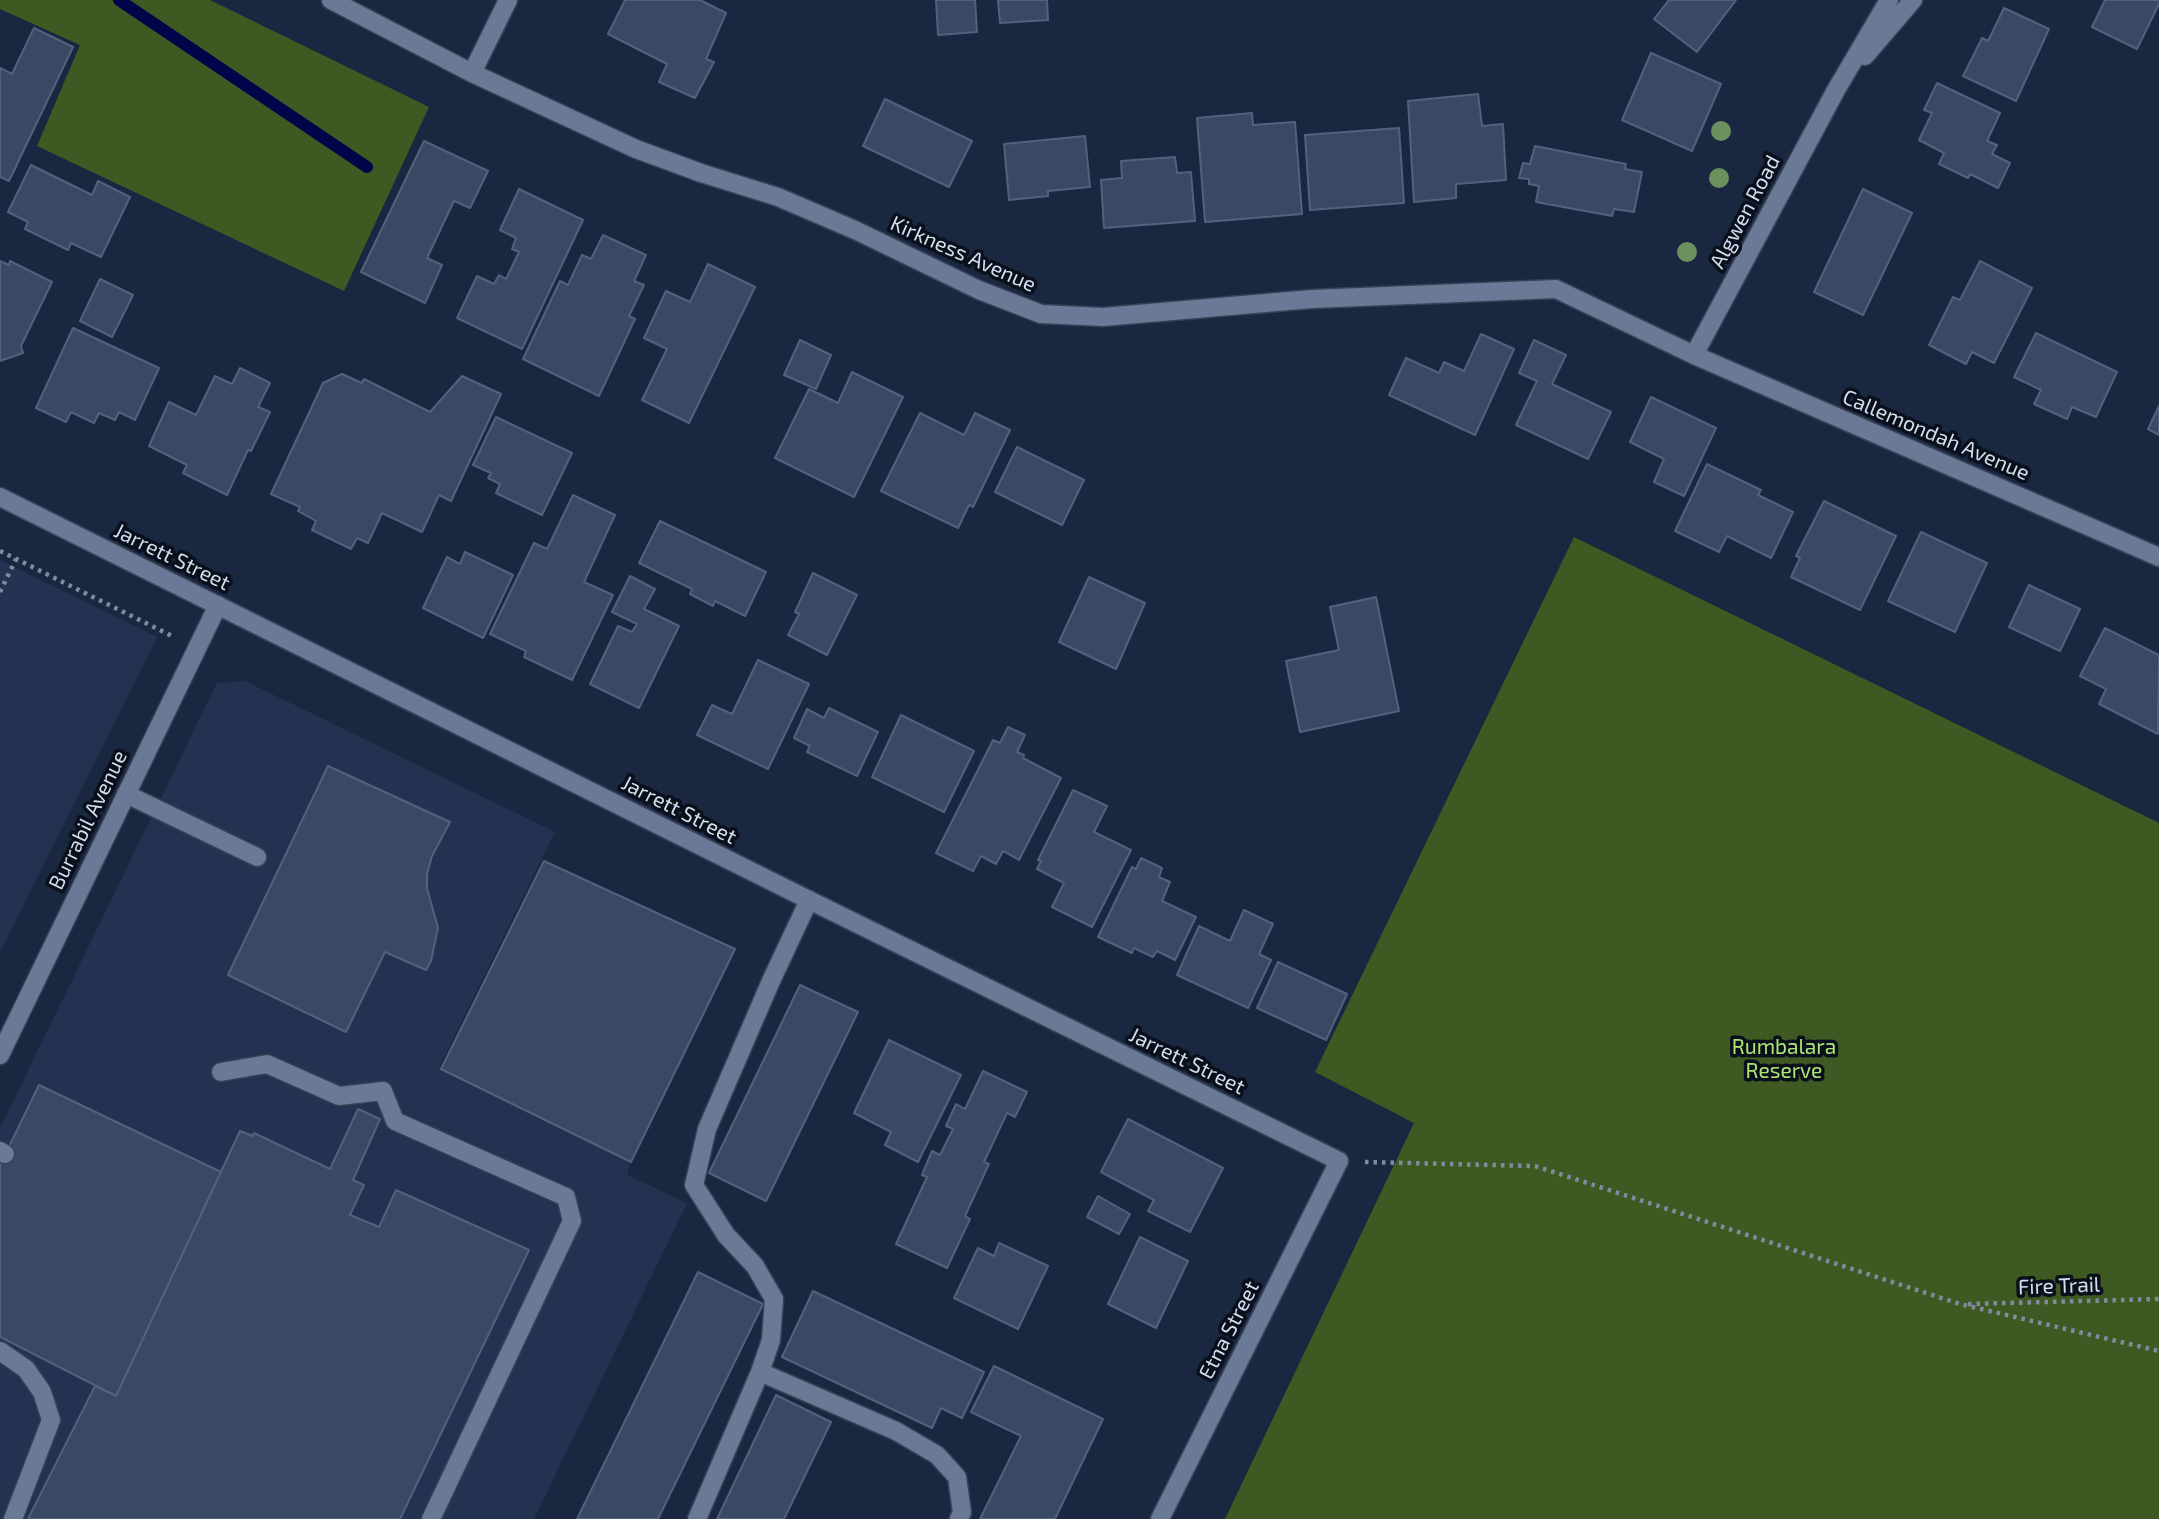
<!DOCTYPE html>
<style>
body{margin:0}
canvas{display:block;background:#1a2740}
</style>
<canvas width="2159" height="1519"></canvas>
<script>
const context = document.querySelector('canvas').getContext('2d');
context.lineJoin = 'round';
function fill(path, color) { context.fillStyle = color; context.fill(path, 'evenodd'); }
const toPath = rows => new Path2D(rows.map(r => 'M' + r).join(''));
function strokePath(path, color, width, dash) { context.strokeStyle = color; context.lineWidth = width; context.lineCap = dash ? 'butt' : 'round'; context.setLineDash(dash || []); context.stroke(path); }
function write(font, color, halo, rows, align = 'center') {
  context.font = font + ' "Exo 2",sans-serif'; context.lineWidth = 7; context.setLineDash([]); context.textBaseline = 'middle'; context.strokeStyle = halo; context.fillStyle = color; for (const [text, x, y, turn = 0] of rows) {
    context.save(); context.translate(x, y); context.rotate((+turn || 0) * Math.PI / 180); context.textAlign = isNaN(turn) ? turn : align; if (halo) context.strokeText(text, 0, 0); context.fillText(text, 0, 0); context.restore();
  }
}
fill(toPath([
 [0,560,157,637,0,952],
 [245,681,555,832,439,1068,631,1162,627,1175,687,1203,534,1519,0,1519,0,1128,217,683]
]), '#233250');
fill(toPath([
 [0,0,210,0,429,107,344,291,37,146,80,45,0,9],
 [1574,537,2159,823,2159,1519,1225,1519,1414,1123,1315,1072]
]), '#3f5922');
strokePath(toPath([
 [119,0,367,167]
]), '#00054a', 12);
const building = toPath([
 [625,0,700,0,726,13,706,59,714,62,695,98,659,82,667,64,608,34,625,0],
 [936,0,975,0,977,32,938,35,936,0],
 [998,0,1047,0,1048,20,1000,23,998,0],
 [1669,0,1736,0,1697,52,1654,19,1669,0],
 [2105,0,2159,0,2159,4,2137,49,2092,27,2105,0],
 [2004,8,2049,29,2016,101,1963,76,1982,38,1988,41,2004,8],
 [34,28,73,47,9,181,0,177,0,68,12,74,34,28],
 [1651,53,1721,84,1692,151,1622,120,1651,53],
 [1937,83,2000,113,1987,141,1997,145,1992,154,2010,163,1998,188,1970,174,1968,178,1939,164,1944,153,1919,140,1932,113,1924,110,1937,83],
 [1478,94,1482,126,1503,124,1506,180,1456,184,1456,198,1414,202,1408,101,1478,94],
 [885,99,972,141,949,187,863,146,885,99],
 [1252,113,1253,125,1295,122,1302,214,1205,222,1197,118,1252,113],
 [1399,128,1404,203,1310,210,1305,135,1399,128],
 [1085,136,1090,187,1048,191,1048,196,1009,200,1004,144,1085,136],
 [424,141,488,171,470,208,454,201,427,258,442,265,425,303,361,272,424,141],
 [1535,146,1626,164,1625,169,1642,172,1634,212,1614,209,1612,216,1536,202,1539,186,1529,184,1529,179,1519,178,1523,163,1530,164,1535,146],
 [1175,157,1177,173,1191,172,1195,221,1104,228,1101,180,1122,178,1121,161,1175,157],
 [31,165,92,195,98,181,130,197,101,257,71,243,68,250,25,229,28,222,8,212,31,165],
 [519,189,583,220,522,349,457,318,477,276,494,284,499,275,506,279,519,252,512,249,516,238,500,230,519,189],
 [1863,189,1912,213,1863,315,1814,292,1863,189],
 [603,235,646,255,634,281,644,285,629,316,635,319,599,396,523,359,560,281,568,285,582,255,591,259,603,235],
 [0,261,9,265,10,261,52,282,21,346,23,353,0,361,0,261],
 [1980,261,2032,288,1994,363,1972,352,1966,364,1929,345,1953,297,1960,300,1980,261],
 [708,264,755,287,689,423,642,400,667,349,644,338,666,291,690,302,708,264],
 [100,279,133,295,112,337,80,321,100,279],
 [73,328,159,368,135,420,119,412,115,420,99,413,94,423,71,412,66,422,36,408,73,328],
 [2036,333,2117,372,2096,417,2072,407,2067,419,2034,404,2041,390,2014,377,2036,333],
 [1481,334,1514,349,1475,435,1389,395,1406,358,1439,373,1444,362,1464,371,1481,334],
 [800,340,831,355,816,389,784,375,800,340],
 [1534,340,1566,355,1552,384,1611,412,1588,459,1516,425,1537,381,1519,373,1534,340],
 [240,368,270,383,258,407,270,412,251,451,248,450,227,495,183,473,187,465,149,446,169,402,196,415,215,376,232,384,240,368],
 [852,372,903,397,854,497,775,458,809,389,838,403,852,372],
 [342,374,362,383,364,379,430,412,462,376,501,394,451,501,439,495,422,532,382,513,368,543,357,538,351,549,312,530,316,521,298,511,300,507,271,494,323,383,342,374],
 [1651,397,1716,428,1684,496,1654,482,1664,459,1630,442,1651,397],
 [2159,406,2159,435,2148,429,2159,406],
 [920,413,964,435,975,413,1010,430,973,507,969,505,958,528,881,491,920,413],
 [496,417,572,453,542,515,496,493,500,484,488,478,491,473,473,465,496,417],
 [1017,447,1084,480,1062,525,995,492,1017,447],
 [1707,464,1761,490,1758,495,1793,512,1771,558,1727,536,1719,552,1675,531,1707,464],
 [573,495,615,515,584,582,613,595,572,680,524,657,526,651,490,634,534,543,547,549,573,495],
 [1824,501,1896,536,1860,610,1791,577,1800,558,1796,556,1824,501],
 [660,521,766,572,745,616,715,601,713,606,690,594,692,589,639,563,660,521],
 [1921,532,1987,563,1955,632,1888,601,1921,532],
 [465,552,513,575,483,638,423,608,447,557,460,564,465,552],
 [813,573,857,595,827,655,788,635,799,614,795,612,813,573],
 [630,576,655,589,644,609,679,626,639,708,590,684,618,626,632,632,637,624,612,612,630,576],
 [1089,577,1145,603,1116,669,1059,642,1089,577],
 [2029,585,2080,609,2060,651,2009,627,2029,585],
 [1376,597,1399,711,1300,732,1286,661,1339,650,1330,607,1376,597],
 [2105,628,2159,655,2158,734,2099,704,2106,689,2080,676,2105,628],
 [758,660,809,684,768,769,697,735,712,705,732,714,758,660],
 [829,708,878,732,857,776,807,752,810,746,794,738,807,709,824,718,829,708],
 [901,715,974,751,944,812,872,777,901,715],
 [1008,727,1025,735,1017,752,1024,755,1023,758,1061,778,1019,860,1003,851,996,864,981,856,973,871,936,853,993,740,1000,743,1008,727],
 [328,766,450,822,432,856,427,874,427,888,438,928,431,961,426,970,385,952,346,1032,228,975,328,766],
 [1073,790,1107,806,1094,832,1131,850,1092,927,1052,907,1064,883,1037,869,1041,861,1038,860,1073,790],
 [1141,858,1162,868,1159,877,1170,882,1162,901,1196,917,1175,960,1157,951,1153,957,1134,948,1132,953,1098,937,1132,867,1136,869,1141,858],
 [544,861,735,949,631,1162,441,1069,544,861],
 [1244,910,1273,924,1259,954,1271,960,1248,1008,1177,975,1199,926,1230,941,1244,910],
 [1278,962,1347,994,1326,1040,1257,1008,1278,962],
 [800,985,858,1012,766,1201,709,1173,800,985],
 [889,1040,961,1075,918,1162,885,1145,891,1132,854,1113,889,1040],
 [983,1071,1027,1092,1015,1117,1007,1113,984,1162,989,1164,965,1216,970,1219,947,1268,896,1244,927,1177,922,1175,932,1151,940,1155,953,1129,946,1126,956,1104,965,1109,983,1071],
 [39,1085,221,1172,116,1396,0,1337,0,1165,39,1085],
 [358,1109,380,1119,353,1180,364,1185,350,1215,379,1227,396,1190,529,1250,400,1519,28,1519,95,1386,116,1396,240,1131,253,1136,254,1133,330,1169,358,1109],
 [1128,1119,1223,1168,1190,1232,1148,1211,1154,1200,1101,1172,1128,1119],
 [1098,1196,1130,1214,1119,1234,1087,1217,1098,1196],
 [1140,1237,1188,1261,1156,1328,1108,1304,1140,1237],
 [999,1243,1048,1266,1018,1329,954,1298,978,1248,994,1256,999,1243],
 [698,1272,763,1304,658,1519,577,1519,698,1272],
 [813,1291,984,1372,962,1418,941,1408,932,1428,782,1357,813,1291],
 [994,1366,1103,1419,1055,1519,980,1519,1021,1436,971,1412,994,1366],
 [776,1395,831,1422,784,1519,717,1519,776,1395]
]);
fill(building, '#394863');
strokePath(building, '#52617e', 2);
const service = toPath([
 [126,794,257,857],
 [221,1072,267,1064,339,1096,383,1091,395,1121,566,1197,572,1221,431,1519],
 [0,1151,5,1154],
 [0,1351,26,1369,42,1392,51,1420,13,1519],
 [760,1372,896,1431,937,1455,957,1477,962,1512,959,1519],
 [697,1519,760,1372,771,1340,774,1299,755,1266,726,1235,694,1185,707,1129,771,981,809,900]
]);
const minor = toPath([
 [331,0,472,73,636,149,701,173,778,197,855,230,979,290,1041,314,1103,317,1312,299,1556,289,1694,355,2159,557],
 [1865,56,1913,0],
 [472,73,508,0],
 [1694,355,1836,90,1889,0],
 [0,497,809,900,1339,1161,1160,1519],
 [0,1055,218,605]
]);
strokePath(service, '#374155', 21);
strokePath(minor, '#374155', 21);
strokePath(toPath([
 [0,551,172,636],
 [0,592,16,559],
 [1365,1162,1535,1166,1960,1304,2159,1351],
 [1968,1304,2159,1299]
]), '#808b9f', 4.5, [3.5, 5]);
strokePath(service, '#697996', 18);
strokePath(minor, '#697996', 18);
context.fillStyle = '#6b905d';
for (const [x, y] of [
 [1721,131],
 [1719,178],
 [1687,252]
]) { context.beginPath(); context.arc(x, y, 10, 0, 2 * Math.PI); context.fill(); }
write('21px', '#d4deee', '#0a101b', [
 ["Algwen Road",1745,212,-62],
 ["Kirkness Avenue",963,254,24],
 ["Callemondah Avenue",1936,435,23],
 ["Jarrett Street",172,557,26],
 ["Jarrett Street",679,810,27],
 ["Burrabil Avenue",88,820,-64],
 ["Jarrett Street",1187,1061,26],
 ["Fire Trail",2059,1286,-2],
 ["Etna Street",1229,1330,-63]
]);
write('21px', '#aee575', '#0a101b', [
 ["Rumbalara",1784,1047],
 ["Reserve",1784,1071]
]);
</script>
